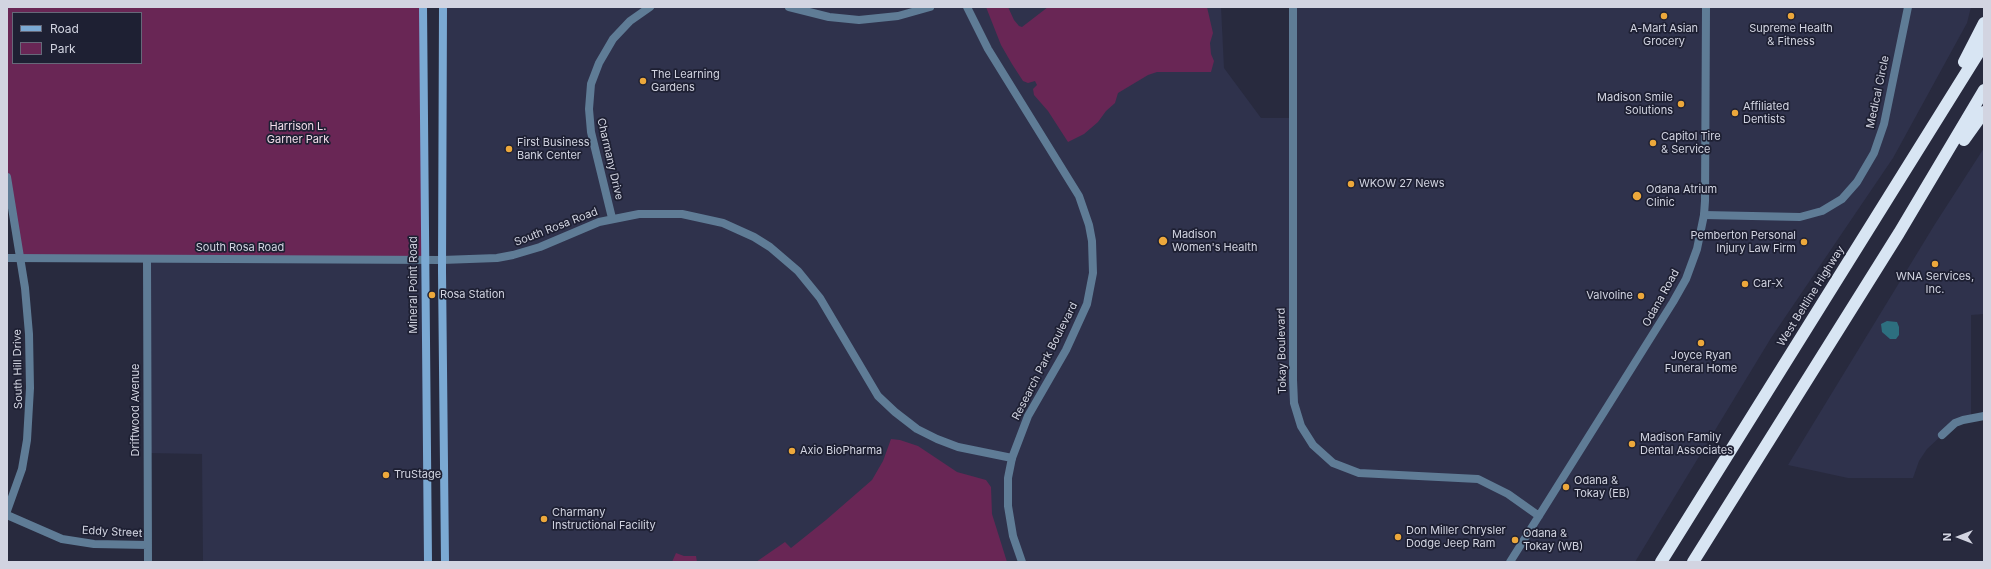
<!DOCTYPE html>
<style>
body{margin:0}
#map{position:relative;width:1991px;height:569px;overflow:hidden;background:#282a3e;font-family:Inter,sans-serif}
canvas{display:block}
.frame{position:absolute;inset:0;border:8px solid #d2d4e1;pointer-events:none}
.legend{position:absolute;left:12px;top:12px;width:130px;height:52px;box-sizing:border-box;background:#1e2033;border:1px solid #666879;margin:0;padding:5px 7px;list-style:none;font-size:12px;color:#d2d4e1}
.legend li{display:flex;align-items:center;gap:8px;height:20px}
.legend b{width:20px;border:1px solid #666879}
.north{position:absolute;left:1939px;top:517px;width:40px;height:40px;-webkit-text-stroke:3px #1e2033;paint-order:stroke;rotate:270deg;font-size:11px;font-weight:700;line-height:16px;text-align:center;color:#d2d4e1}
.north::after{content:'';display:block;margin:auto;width:14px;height:18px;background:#d2d4e1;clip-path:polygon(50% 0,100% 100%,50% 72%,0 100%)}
</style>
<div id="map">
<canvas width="1991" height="569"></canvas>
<div class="frame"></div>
<ul class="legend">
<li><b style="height:5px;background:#7ba9d3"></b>Road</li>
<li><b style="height:11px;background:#692655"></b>Park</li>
</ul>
<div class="north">N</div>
</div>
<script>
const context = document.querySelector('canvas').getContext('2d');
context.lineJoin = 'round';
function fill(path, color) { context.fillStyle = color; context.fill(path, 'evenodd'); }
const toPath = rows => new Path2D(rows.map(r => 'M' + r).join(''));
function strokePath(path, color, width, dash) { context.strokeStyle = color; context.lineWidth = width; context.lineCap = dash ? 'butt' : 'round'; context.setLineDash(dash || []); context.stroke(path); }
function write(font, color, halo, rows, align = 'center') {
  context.font = font + ' Inter,sans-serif'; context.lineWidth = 3.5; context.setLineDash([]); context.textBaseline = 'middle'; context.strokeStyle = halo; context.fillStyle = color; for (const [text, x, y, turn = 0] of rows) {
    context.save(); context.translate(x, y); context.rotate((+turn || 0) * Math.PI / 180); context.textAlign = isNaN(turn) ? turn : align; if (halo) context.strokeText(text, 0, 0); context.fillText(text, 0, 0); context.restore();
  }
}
fill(toPath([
 [443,7,1221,7,1224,68,1261,118,1292,118,1293,7,1971,7,1967,23,1893,158,1771,338,1635,562,445,562],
 [1984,148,1984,314,1971,315,1971,417,1942,435,1927,449,1919,461,1913,478,1848,478,1788,465,1935,224],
 [147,259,425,260,428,562,203,562,202,454,147,453]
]), '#2f324c');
fill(toPath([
 [7,7,423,7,425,260,21,258,7,177],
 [13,13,141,13,141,63,13,63],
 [986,7,1008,7,1014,20,1019,26,1022,27,1048,7,1207,7,1213,33,1210,43,1211,54,1214,61,1211,72,1157,72,1148,75,1118,93,1115,103,1106,111,1098,122,1084,134,1068,142,1048,111,1034,95,1033,89,1037,85,1035,81,1028,83,1023,81,1012,64,1001,45],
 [891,439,900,440,918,446,957,472,986,480,991,487,992,514,1007,562,756,562,785,542,791,548,826,520,872,480,883,461],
 [676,553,684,556,696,556,697,562,672,562]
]), '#692655');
fill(toPath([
 [1887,321,1897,322,1899,327,1899,335,1896,339,1890,339,1882,332,1881,324]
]), '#2d6f7f');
strokePath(toPath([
 [789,7,829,17,859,20,898,16,930,7],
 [7,177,25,288,29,334,30,388,27,440,22,469,7,511],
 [1704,215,1800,217,1822,211,1842,199,1857,182,1874,153,1884,124,1908,7],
 [612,218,591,132,589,109,591,84,599,63,613,39,630,21,650,7],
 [147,259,148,562],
 [442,260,497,258,513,255,540,247,599,222,639,214,682,214,723,223,754,237,770,247,798,271,820,298,878,396,895,412,917,429,937,439,958,447,1012,458],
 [1942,435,1955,423,1963,420,1984,416],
 [7,515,62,539,94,544,148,545]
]), '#5f7c96', 8);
strokePath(toPath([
 [967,7,988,49,1079,196,1089,225,1092,241,1093,273,1087,304,1066,350,1028,416,1012,458,1008,478,1008,506,1013,536,1022,562],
 [1293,7,1293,380,1294,403,1301,426,1313,445,1333,463,1359,473,1478,479,1508,494,1539,516],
 [7,258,442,260],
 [1510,562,1673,302,1686,279,1697,249,1704,215,1705,201,1706,7]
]), '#5f7c96', 8);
strokePath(toPath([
 [423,7,428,562],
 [443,7,442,271,445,562]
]), '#7ba9d3', 8);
strokePath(toPath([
 [1964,62,1984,23],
 [1964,140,1984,112],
 [1661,562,1984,44],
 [1693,562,1899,233,1984,90]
]), '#d8e5f3', 12);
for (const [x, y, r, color] of [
 [1664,16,4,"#eda83b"],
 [1791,16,4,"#eda83b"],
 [643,81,4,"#eda83b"],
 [1681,104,4,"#eda83b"],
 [1735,113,4,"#eda83b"],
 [1653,143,4,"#eda83b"],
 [509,149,4,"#eda83b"],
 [1351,184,4,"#eda83b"],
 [1637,196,5,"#eda83b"],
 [1163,241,5,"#eda83b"],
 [1804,242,4,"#eda83b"],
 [1935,264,4,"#eda83b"],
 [1745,284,4,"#eda83b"],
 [432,295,4,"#eda83b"],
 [1641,296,4,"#eda83b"],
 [1701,343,4,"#eda83b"],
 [1632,444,4,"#eda83b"],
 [792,451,4,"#eda83b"],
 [386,475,4,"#eda83b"],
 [1566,487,4,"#eda83b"],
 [544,519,4,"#eda83b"],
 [1398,537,4,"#eda83b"],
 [1515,540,4,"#eda83b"]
]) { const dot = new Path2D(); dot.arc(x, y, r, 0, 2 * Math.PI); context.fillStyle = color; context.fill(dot); strokePath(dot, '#1e2033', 1.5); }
write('11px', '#d2d4e1', '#1e2033', [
 ["A-Mart Asian",1664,29,"center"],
 ["Grocery",1664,42,"center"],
 ["Supreme Health",1791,29,"center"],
 ["& Fitness",1791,42,"center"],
 ["The Learning",651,75],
 ["Gardens",651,88],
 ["Madison Smile",1673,98,"right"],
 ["Solutions",1673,111,"right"],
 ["Affiliated",1743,107],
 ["Dentists",1743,120],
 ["Capitol Tire",1661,137],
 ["& Service",1661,150],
 ["First Business",517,143],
 ["Bank Center",517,156],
 ["WKOW 27 News",1359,184],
 ["Odana Atrium",1646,190],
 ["Clinic",1646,203],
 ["Madison",1172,235],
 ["Women's Health",1172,248],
 ["Pemberton Personal",1796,236,"right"],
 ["Injury Law Firm",1796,249,"right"],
 ["WNA Services,",1935,277,"center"],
 ["Inc.",1935,290,"center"],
 ["Car-X",1753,284],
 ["Rosa Station",440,295],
 ["Valvoline",1633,296,"right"],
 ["Joyce Ryan",1701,356,"center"],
 ["Funeral Home",1701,369,"center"],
 ["Madison Family",1640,438],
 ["Dental Associates",1640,451],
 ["Axio BioPharma",800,451],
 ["TruStage",394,475],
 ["Odana &",1574,481],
 ["Tokay (EB)",1574,494],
 ["Charmany",552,513],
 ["Instructional Facility",552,526],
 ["Don Miller Chrysler",1406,531],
 ["Dodge Jeep Ram",1406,544],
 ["Odana &",1523,534],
 ["Tokay (WB)",1523,547]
], 'left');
write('11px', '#d2d4e1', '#1e2033', [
 ["Medical Circle",1878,92,-78],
 ["Charmany Drive",610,159,77],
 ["South Rosa Road",556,227,-21],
 ["South Rosa Road",240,248],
 ["Mineral Point Road",414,285,-90],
 ["West Beltline Highway",1811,296,-58],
 ["Odana Road",1661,298,-61],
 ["Tokay Boulevard",1282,351,-91],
 ["Research Park Boulevard",1045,361,-63],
 ["South Hill Drive",18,369,-91],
 ["Driftwood Avenue",136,410,-90],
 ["Eddy Street",112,532,3]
]);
write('11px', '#f2dce9', '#1e2033', [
 ["Harrison L.",298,127],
 ["Garner Park",298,140]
]);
</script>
